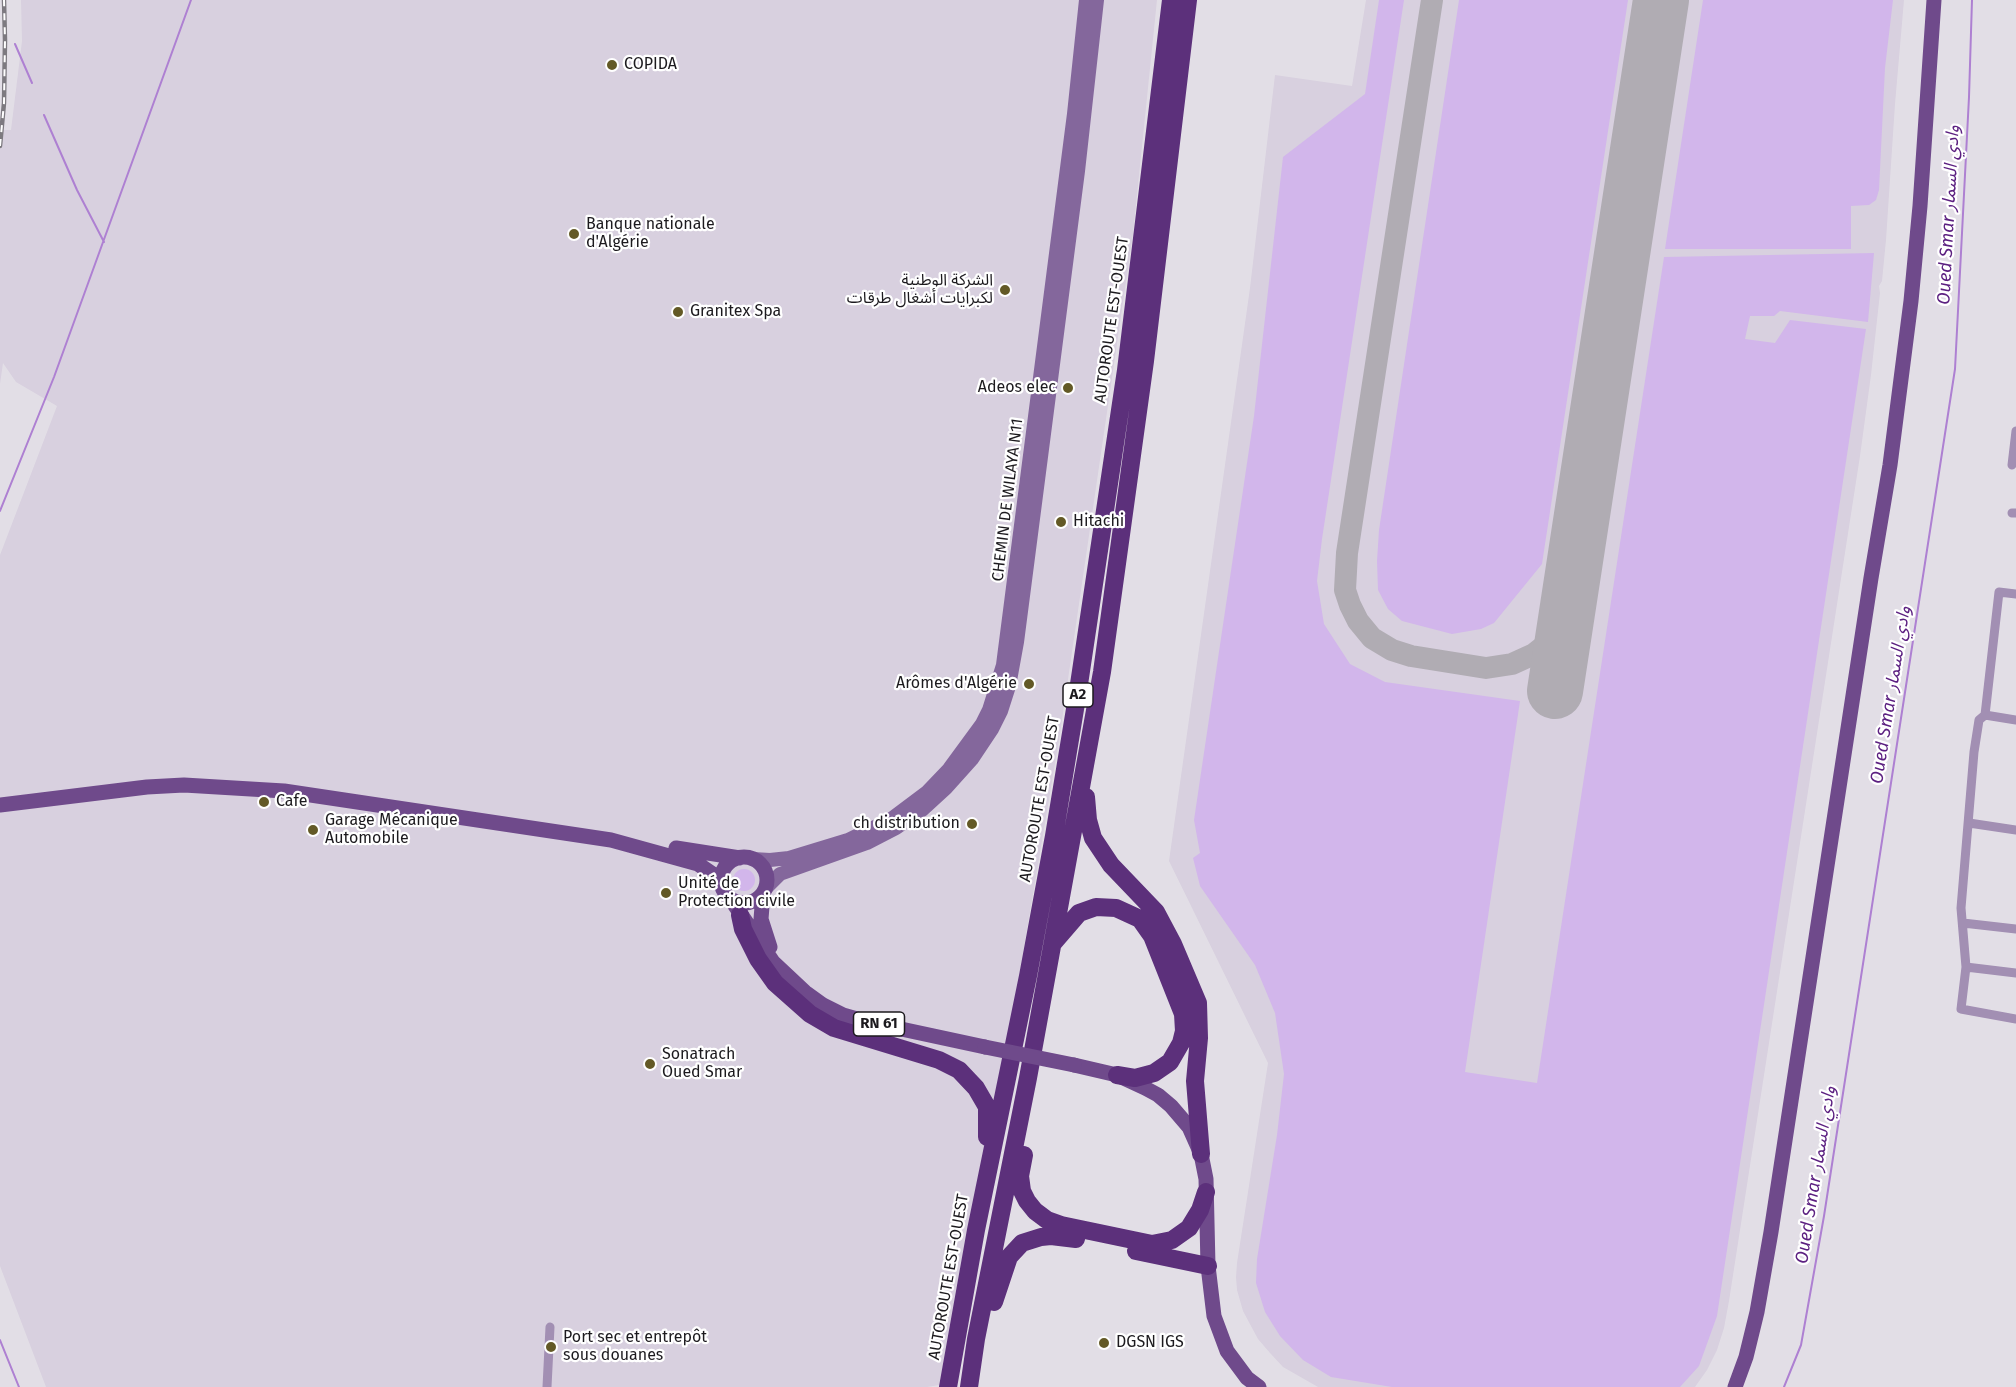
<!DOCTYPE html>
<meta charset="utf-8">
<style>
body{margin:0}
canvas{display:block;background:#e2dee6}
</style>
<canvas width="2016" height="1387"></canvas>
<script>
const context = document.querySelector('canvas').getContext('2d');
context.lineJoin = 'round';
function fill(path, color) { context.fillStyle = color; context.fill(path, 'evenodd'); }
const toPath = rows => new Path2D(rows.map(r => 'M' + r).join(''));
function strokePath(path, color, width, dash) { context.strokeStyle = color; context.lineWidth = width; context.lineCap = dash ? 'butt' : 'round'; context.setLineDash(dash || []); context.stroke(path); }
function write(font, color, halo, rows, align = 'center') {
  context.font = font + ' "Fira Sans","Noto Sans Arabic",sans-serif'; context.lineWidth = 4.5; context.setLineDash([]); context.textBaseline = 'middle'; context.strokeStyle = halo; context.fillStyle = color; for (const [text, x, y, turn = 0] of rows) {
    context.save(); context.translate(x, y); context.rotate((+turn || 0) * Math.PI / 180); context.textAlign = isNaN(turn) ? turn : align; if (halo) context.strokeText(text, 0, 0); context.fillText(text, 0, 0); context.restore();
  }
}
fill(toPath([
 [21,0,1157,0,1133,234,1060,734,999,1096,939,1385,927,1387,46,1387,0,1266,0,555,57,406,16,382,3,363,0,384,0,130,11,130,22,41],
 [1366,0,1904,0,1895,104,1886,240,1882,281,1879,286,1880,293,1871,375,1860,456,1729,1301,1724,1328,1717,1350,1707,1370,1695,1387,1318,1387,1283,1367,1270,1353,1258,1339,1251,1326,1243,1311,1237,1290,1236,1277,1237,1263,1268,1063,1169,861,1250,288,1275,75,1352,86]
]), '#d8d0df');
fill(toPath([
 [1379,0,1404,0,1322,539,1317,581,1324,624,1350,664,1385,682,1520,701,1465,1072,1537,1083,1664,257,1874,253,1868,322,1780,311,1774,316,1750,316,1745,339,1775,343,1790,320,1866,329,1717,1316,1699,1366,1680,1387,1392,1387,1331,1377,1303,1360,1280,1336,1265,1312,1256,1283,1257,1259,1277,1135,1284,1074,1275,1013,1255,965,1200,886,1193,858,1200,853,1194,820,1254,416,1283,157,1365,94],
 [1459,0,1628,0,1542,564,1494,623,1481,629,1452,634,1402,621,1388,609,1378,590,1377,561,1379,530],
 [1703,0,1893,0,1885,68,1879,190,1876,200,1869,205,1851,206,1851,249,1665,249],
 '733 880a11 11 0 1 1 22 0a11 11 0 1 1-22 0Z'
]), '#d2b6eb');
strokePath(toPath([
 [15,44,32,83],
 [44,115,77,190,104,242],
 [0,511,54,377,191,0],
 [0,1340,19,1387],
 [1784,1387,1801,1345,1824,1216,1955,369,1969,97,1972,0]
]), '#ae80d2', 2);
strokePath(toPath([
 [1432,0,1347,553,1345,590,1350,605,1358,621,1372,638,1392,650,1411,656,1486,668,1512,664,1534,654,1548,643,1559,628,1568,605]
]), '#b0acb3', 22);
strokePath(toPath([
 [1555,691,1661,0]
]), '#b0acb3', 56);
strokePath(toPath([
 [2012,465,2016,431],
 [2012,513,2016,513],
 [2016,594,1999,592,1985,715,1979,720,1974,752,1961,908,1966,967,1961,1009,2016,1019],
 [1985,715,2016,720],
 [1969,823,2016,830],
 [1963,923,2016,929],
 [1966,967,2016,973],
 [547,1387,550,1327]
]), '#a28fb3', 9);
strokePath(toPath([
 [753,859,770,860,789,858,848,840,891,819,927,792,949,769,982,724,989,710,1003,665,1074,114,1086,0],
 [766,888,780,874,867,843,896,828,922,810,946,788,972,759,992,729,1001,711,1009,686,1017,642,1078,171,1097,0]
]), '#84679c', 14);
strokePath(toPath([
 [0,805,147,787,184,785,284,791,611,840,698,864,717,877,722,886],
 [676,848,740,858],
 '721 880a23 23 0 1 1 46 0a23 23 0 1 1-46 0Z',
 [763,894,761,919,770,947],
 [730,898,773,962,805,992,823,1005,843,1015,864,1021,985,1047],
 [1074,1065,1117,1075,1145,1088,1158,1095,1171,1106,1189,1127,1201,1154,1206,1179,1208,1266,1214,1316,1227,1351,1247,1378,1259,1387],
 [1735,1387,1746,1357,1757,1312,1771,1232,1871,578,1890,465,1911,301,1920,206,1934,0]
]), '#6f4a8b', 15);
strokePath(toPath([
 [1086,797,1088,820,1093,838,1111,865,1156,912,1173,944,1198,1003,1199,1038,1195,1081,1201,1154],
 [740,915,743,929,758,959,775,983,810,1014,834,1028,939,1060,959,1070,976,1088,987,1107,987,1137],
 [1054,942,1079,913,1096,907,1116,908,1140,919,1152,936,1183,1014,1184,1031,1181,1043,1170,1062,1154,1073,1135,1078,1117,1075],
 [1024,1155,1020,1176,1022,1191,1027,1201,1035,1211,1047,1220,1061,1225,1152,1244,1172,1240,1189,1228,1200,1210,1206,1192],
 [1136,1251,1208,1266],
 [994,1302,1009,1257,1022,1243,1041,1237,1051,1236,1076,1239],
 [948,1387,976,1230,1028,976,1054,836,1078,691,1126,370,1171,0],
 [969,1387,976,1339,1028,1078,1102,672,1145,361,1188,0]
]), '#5c307b', 18);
const rail = toPath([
 [0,146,4,103,5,40,4,0]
]);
strokePath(rail, '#7d7a80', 4.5);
strokePath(rail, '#fff', 2, [7]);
strokePath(toPath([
 [985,1047,1074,1065]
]), '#6f4a8b', 15);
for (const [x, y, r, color] of [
 [612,65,6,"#635926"],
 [574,234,6,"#635926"],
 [1005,290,6,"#635926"],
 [678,312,6,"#635926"],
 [1068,388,6,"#635926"],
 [1061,522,6,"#635926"],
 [1029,684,6,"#635926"],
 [264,802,6,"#635926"],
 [972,824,6,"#635926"],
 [313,830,6,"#635926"],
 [666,893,6,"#635926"],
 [650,1064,6,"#635926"],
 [1104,1343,6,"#635926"],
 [551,1347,6,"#635926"]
]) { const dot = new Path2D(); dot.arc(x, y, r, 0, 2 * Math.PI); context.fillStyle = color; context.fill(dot); strokePath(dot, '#fff', 2); }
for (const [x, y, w] of [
 [1078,695,30],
 [879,1024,51]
]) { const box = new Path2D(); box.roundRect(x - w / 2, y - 12, w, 24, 4.5); context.fillStyle = '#fff'; context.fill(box); strokePath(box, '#1c1a1e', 1.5); }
write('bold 15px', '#1c1a1e', null, [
 ["A2",1078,695],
 ["RN 61",879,1024]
]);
write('16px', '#1c1a1e', '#fff', [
 ["COPIDA",624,65],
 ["Banque nationale",586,225],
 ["d'Algérie",586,243],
 ["الشركة الوطنية",993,281,"right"],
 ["لكبرايات أشغال طرقات",993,299,"right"],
 ["Granitex Spa",690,312],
 ["Adeos elec",1056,388,"right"],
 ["Hitachi",1073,522],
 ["Arômes d'Algérie",1017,684,"right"],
 ["Cafe",276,802],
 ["Garage Mécanique",325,821],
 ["Automobile",325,839],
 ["ch distribution",960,824,"right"],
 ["Unité de",678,884],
 ["Protection civile",678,902],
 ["Sonatrach",662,1055],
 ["Oued Smar",662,1073],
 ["Port sec et entrepôt",563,1338],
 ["sous douanes",563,1356],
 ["DGSN IGS",1116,1343]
], 'left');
write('16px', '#1c1a1e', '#fff', [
 ["AUTOROUTE EST-OUEST",1112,320,-82],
 ["CHEMIN DE WILAYA N11",1008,500,-83],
 ["AUTOROUTE EST-OUEST",1040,799,-80],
 ["AUTOROUTE EST-OUEST",949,1277,-80]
]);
write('italic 18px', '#5c2081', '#fff', [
 ["Oued Smar وادي السمار",1949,215,-87],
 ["Oued Smar وادي السمار",1891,695,-81],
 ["Oued Smar وادي السمار",1816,1175,-81]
]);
</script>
